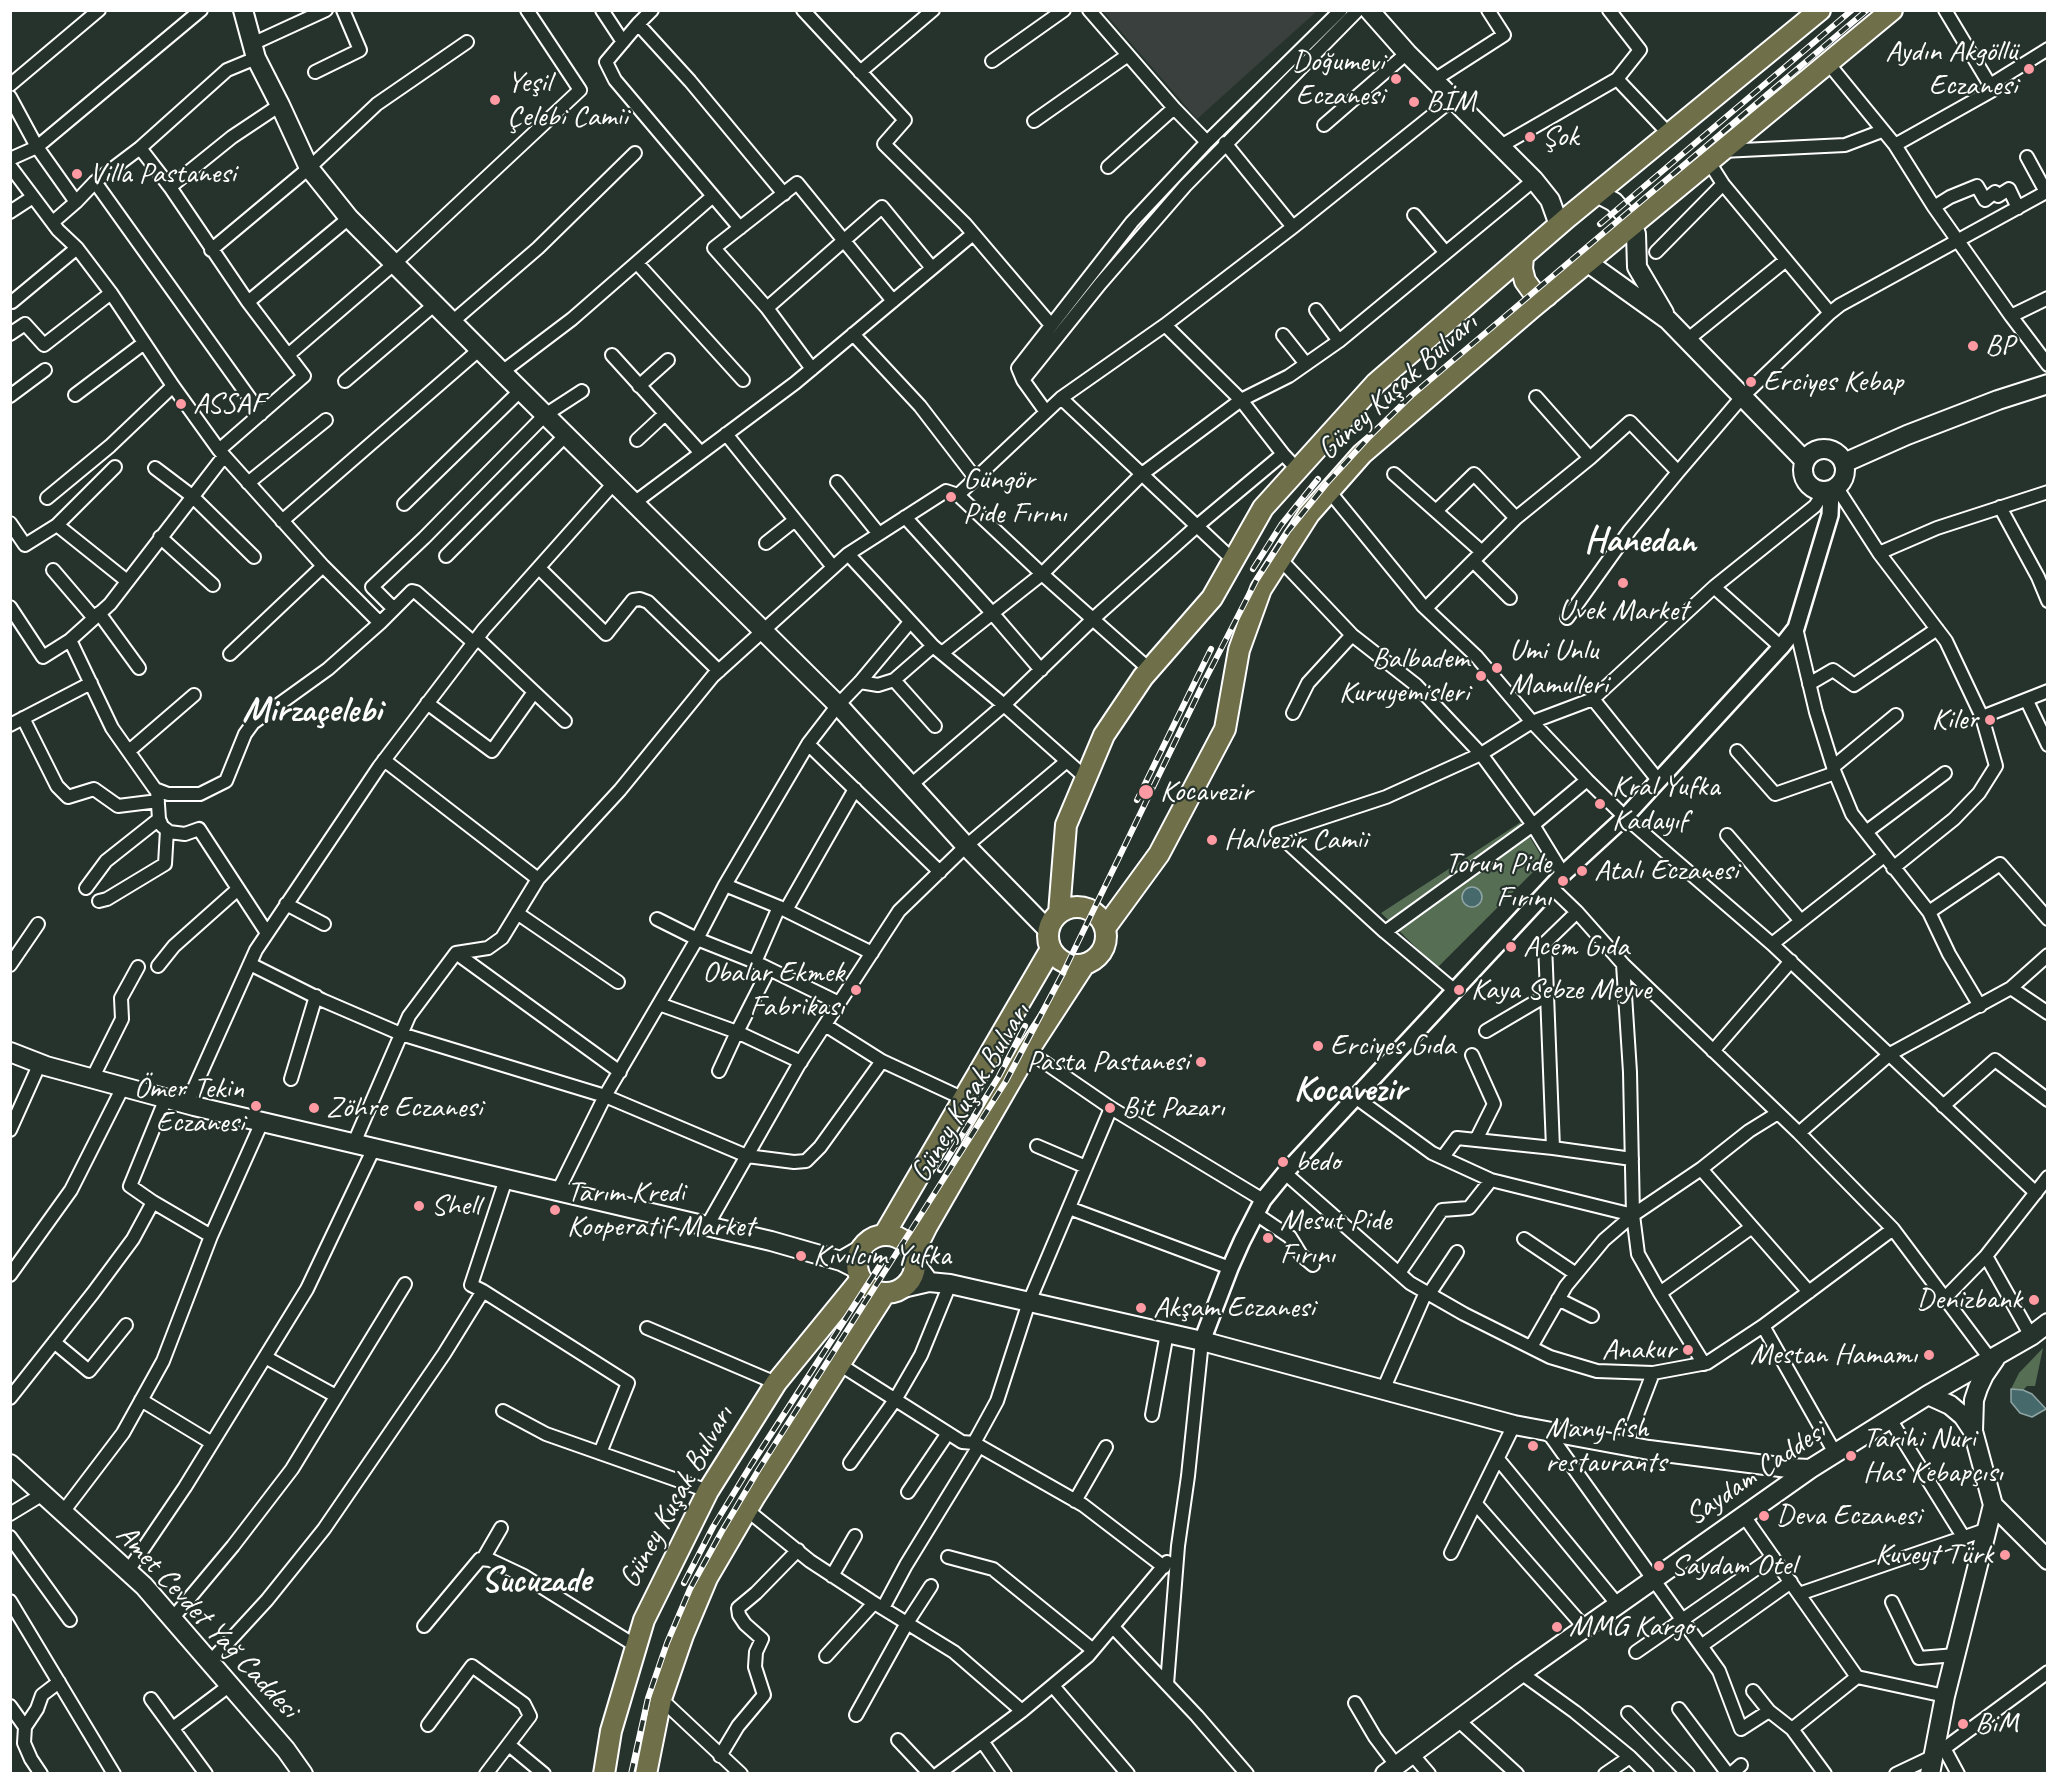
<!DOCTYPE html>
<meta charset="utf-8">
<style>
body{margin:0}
#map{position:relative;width:2058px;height:1784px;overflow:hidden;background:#26332d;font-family:Caveat,sans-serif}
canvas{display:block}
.frame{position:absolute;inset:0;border:12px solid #fff;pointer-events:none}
</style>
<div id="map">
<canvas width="2058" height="1784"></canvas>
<div class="frame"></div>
</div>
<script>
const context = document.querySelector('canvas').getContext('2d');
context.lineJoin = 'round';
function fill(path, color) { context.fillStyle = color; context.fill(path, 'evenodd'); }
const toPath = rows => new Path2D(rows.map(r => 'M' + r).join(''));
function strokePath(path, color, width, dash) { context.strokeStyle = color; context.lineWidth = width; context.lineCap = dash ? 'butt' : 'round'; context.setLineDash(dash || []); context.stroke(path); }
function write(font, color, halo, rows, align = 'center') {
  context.font = font + ' Caveat,sans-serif'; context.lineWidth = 4.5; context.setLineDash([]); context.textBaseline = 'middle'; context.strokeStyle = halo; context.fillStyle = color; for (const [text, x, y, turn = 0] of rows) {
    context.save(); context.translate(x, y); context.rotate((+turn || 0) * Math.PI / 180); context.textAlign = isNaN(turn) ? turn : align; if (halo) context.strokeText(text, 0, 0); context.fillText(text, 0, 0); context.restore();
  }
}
fill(toPath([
 [1103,11,1317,11,1197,119]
]), '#3a403d');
fill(toPath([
 [1521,822,1544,861,1437,968,1381,913],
 [2043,1348,2035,1386,2027,1386,2023,1390,2011,1389,2019,1373]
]), '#566e54');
const water = toPath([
 '1462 897a10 10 0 1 1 20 0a10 10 0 1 1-20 0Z',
 [2011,1389,2023,1390,2032,1394,2046,1409,2032,1417,2020,1413,2011,1402,2011,1389]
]);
fill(water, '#46696b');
strokePath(water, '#90a5a6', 1.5);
const minor = toPath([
 [602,10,623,42],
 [652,10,638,24,606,62,615,80,740,228],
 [803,10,905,120,884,144,965,224,1051,325],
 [1089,10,1174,108,1207,142],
 [638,24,690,81,784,194],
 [252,44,326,10],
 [992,61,1064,10],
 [1828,63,1895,145,1934,207,2011,316,2048,365],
 [315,72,360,50,343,10],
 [860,72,933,10],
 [1617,79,1669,134],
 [1434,80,1504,35,1488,10],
 [10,85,99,10],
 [1990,85,2048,49],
 [10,97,37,147,76,202],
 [1034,121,1128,55],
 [1324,125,1407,53],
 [1225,143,1293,227],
 [1895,145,1993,90,1945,10],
 [1499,147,1617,79,1640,50,1609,10],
 [140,148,170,187,248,302,304,376,219,450],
 [1722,151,1845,145,1882,131],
 [2027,157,2046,192],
 [10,159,37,147,201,10],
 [1709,162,1723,184,1830,313],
 [10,166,58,230,77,248,111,293,173,386,219,450,323,566,230,654],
 [1108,167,1174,108],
 [95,182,261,414],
 [170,187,232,137,280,105],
 [1934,207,1950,197,1977,186,1985,200,1995,192,1998,196,2009,189,2018,208],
 [10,212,33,197],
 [1414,215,1446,253],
 [53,222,76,202,95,182,140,148,227,70,256,58],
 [211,250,309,168,377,104,467,42],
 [1656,252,1723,184],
 [637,263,743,380],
 [12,302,77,248],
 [248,302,349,218],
 [767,308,714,248,797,183,893,301],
 [1316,310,1339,341],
 [2011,316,2048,298],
 [452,322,538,248,635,153],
 [1165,325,1241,400,1283,454,1298,470],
 [10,334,25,324,44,345,111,293],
 [853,334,920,406,976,479],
 [1283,335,1306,364],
 [1687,340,1786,260],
 [288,355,395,263,580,90,527,10],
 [612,355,701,453],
 [812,369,767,308,882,207,932,268],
 [502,372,572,319,713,196],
 [1023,380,1100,284,1185,186,1358,10],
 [345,381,434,305],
 [639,386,668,360],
 [75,395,144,343],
 [10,396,45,370],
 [1536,397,1590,458],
 [1061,398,1233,560],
 [1046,412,1023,380,1018,368,1132,222,1207,142,1341,10],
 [726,434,833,567],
 [637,440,665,414],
 [155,468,192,496,254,557],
 [1394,474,1482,552],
 [837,482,879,534],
 [248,483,326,420],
 [1837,488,1879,553,1946,641,1982,717,1996,766,1979,793,1954,819,1893,868],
 [1329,491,1423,606,1476,656,1532,722,1587,780,1625,817,1772,944,2036,1193],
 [958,495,1042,574,1149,669],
 [47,498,110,446,173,386],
 [634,503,795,383,973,234],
 [404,504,521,390],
 [2000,507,2038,577,2048,601],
 [1436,511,1474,474,1516,518],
 [905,517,993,614,1041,670],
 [282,521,480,349],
 [10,523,25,545,57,525,115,467],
 [57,525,127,581],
 [160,537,213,585],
 [766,543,795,520],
 [1879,553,1937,528,2048,492],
 [848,554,933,646,1004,705,1086,778],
 [446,556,565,436],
 [1280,559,1352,635,1416,685,1481,754,1533,825,1563,874],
 [1473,561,1510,598],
 [323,566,380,623],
 [539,568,606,634,633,600,640,599,648,602,719,671],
 [53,570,94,618],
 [1714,587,1781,647],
 [10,607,43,657,70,640,110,604,224,456],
 [1426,608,1516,518,1590,458,1630,422,1678,472],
 [394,609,372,587,424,538,545,415,582,391],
 [99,613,139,668],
 [1567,618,1630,530,1678,472,1742,397,1830,313,1840,305,2048,191],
 [1796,628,1816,712,1835,773,1852,814,1929,912,1949,954,1980,1006],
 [477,638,565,721],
 [70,640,112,728,155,789,168,794,200,794,226,781,245,734,253,723,328,669,380,623,412,591,416,592,474,643],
 [942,653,1042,574,1142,474,1241,400,1289,376,1339,341,1534,180],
 [894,680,935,726],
 [860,682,878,685,894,680,933,646],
 [1809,684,1833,670,1854,685,1937,629],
 [1593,699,1658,780],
 [2027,701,2048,745],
 [427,703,492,751,534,692],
 [1293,713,1308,683,1352,635],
 [1982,717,2048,691],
 [23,718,57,786,68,797,94,789,118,806,158,801],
 [10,725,91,683],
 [808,744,940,872],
 [129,751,194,695],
 [1737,751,1775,794,1835,773],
 [384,760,538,879],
 [1833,767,1896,715],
 [912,784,1004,705,1094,618,1197,526,1283,454],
 [157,790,159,819,162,826,169,832,185,834,199,829,267,933],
 [1866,832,1945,773],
 [1727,835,1801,921],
 [725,885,779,907],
 [1551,887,1577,912,1623,964,1799,1133,1893,1229,1991,1360],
 [86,888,106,861,159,819],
 [99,901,107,899,165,864,167,830],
 [286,904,324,924],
 [786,910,855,789],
 [1929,912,2000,864,2048,919],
 [517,913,618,982],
 [657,919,697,939,755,962,839,1003],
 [1385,932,1533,825,1587,780],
 [1772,944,1884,856],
 [456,953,620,1072],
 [755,962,779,907,872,953],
 [250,964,322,1000,401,1034,605,1096,747,1156,794,1162,806,1161,820,1147,882,1061],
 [1623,964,1630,1072,1633,1215,1638,1254,1660,1293,1704,1364],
 [10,965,38,924],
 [158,966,174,946,238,889],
 [2011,988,2048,1013],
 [1454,990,1385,932,1277,833,1386,797,1481,754,1532,722,1593,699,1714,587,1815,506,1824,492],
 [659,1004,737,1032,801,1062],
 [825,1025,882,1061,964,1099],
 [1486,1031,1547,995],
 [1028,1051,1111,1108,1263,1200],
 [1713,1051,1791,961],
 [1472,1055,1494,1104,1476,1140],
 [719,1071,737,1032,765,977],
 [92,1079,122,1019,121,998,138,967],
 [291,1079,316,996],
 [1355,1097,1432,1153,1491,1180,1633,1215],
 [166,1098,130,1186,153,1202,211,1236],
 [187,1104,256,950,379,767,484,629,614,483],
 [1943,1106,1995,1060,2048,1100],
 [10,1130,40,1063],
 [1799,1133,1890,1054,2011,988,2048,955],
 [354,1143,409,1016,456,953,488,948,502,938,538,879,620,790,713,676,848,554,946,491,958,495,1061,398,1165,325,1293,227,1454,98],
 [1037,1146,1086,1167],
 [1553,1148,1545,943,1577,912],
 [1443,1157,1457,1138,1553,1148,1632,1159],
 [1701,1169,1809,1292],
 [1285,1173,1410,1283,1464,1314,1550,1357,1597,1371,1653,1373,1707,1363,1763,1326,1893,1229],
 [506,1179,471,1285,483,1291,628,1383,600,1453],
 [558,1191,605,1096,697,939,725,885,808,744,838,705,860,682,910,622],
 [1069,1208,1230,1268],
 [1256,1214,1290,1237,1301,1255,1313,1265],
 [707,1226,798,1066,899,911,966,846,1067,761],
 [1524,1239,1576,1274],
 [1986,1256,2031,1336],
 [1399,1273,1442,1210,1469,1208,1491,1180],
 [10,1275,71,1190,123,1087],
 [1660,1293,1752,1227],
 [1429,1294,1457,1252],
 [1945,1298,1986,1256,2048,1177],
 [1558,1299,1592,1316],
 [1763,1326,1835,1453],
 [647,1328,776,1383],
 [54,1342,89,1371,126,1325],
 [1531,1347,1566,1286,1604,1240,1633,1215,1701,1169,1749,1131,1778,1113],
 [265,1357,336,1396],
 [839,1364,962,1442,974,1443,1083,1505,1164,1567],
 [1383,1390,1426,1292],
 [10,1398,93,1293,133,1239,153,1202],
 [141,1400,212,1443],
 [503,1411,546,1434,708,1491],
 [1152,1415,1167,1333],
 [1890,1419,1964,1538],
 [1547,1431,1719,1671,1741,1729,1769,1711],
 [974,1443,997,1401,1029,1302,1111,1108],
 [1625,1446,1653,1373],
 [1498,1459,1618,1605],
 [850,1463,895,1400,921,1355,950,1284],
 [908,1492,948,1433],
 [1075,1501,1106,1447],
 [1476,1504,1585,1628],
 [747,1510,810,1561,871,1601,954,1652,1022,1711],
 [63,1512,123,1433,163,1361,211,1236,262,1122],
 [10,1514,43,1494],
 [1744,1516,1857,1677,1945,1696],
 [10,1537,70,1620],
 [1451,1553,1514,1425],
 [948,1557,993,1569,1093,1650],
 [483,1559,501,1528],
 [128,1571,185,1487,307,1289,374,1148],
 [832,1576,855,1536],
 [1799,1594,1988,1529],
 [10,1601,114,1774],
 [1892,1602,1919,1658,1956,1655],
 [883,1608,906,1565,979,1446],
 [172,1619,233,1546,292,1469,405,1284],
 [424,1626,480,1559,490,1560,524,1576,636,1646],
 [1113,1627,1197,1716,1247,1774],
 [1701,1646,1791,1582],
 [1636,1652,1773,1557],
 [826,1656,874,1603],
 [210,1662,267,1600,324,1529,444,1354,483,1291],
 [1521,1673,1575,1712,1630,1757,1647,1774],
 [1167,1684,1178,1546,1188,1476,1202,1341],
 [1053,1686,1128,1774],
 [1753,1691,1769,1711,1792,1729,1825,1774],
 [151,1699,206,1774],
 [661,1699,741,1774],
 [1355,1703,1375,1737,1396,1765],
 [10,1706,25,1727],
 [1679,1709,1728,1774],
 [1628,1713,1688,1774],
 [856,1715,907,1623,931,1586],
 [1458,1720,1517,1774],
 [428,1725,472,1666,524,1704,530,1716,486,1774],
 [173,1728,230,1685],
 [1792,1729,1857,1677],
 [898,1740,930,1774],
 [982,1741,1005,1774],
 [509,1745,544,1774],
 [1944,1748,1958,1774],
 [1412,1754,1429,1774],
 [720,1756,738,1726,764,1695,755,1667,756,1652,762,1639,745,1624,739,1615,738,1608,756,1593,798,1550],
 [41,1774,31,1759,24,1743,25,1727,37,1709,42,1695,59,1682],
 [938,1774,1022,1711,1088,1656,1167,1562],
 [1605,1774,1630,1757],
 [1731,1774,1741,1765],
 [1896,1774,1934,1756,2048,1672]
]);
const tertiary = toPath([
 [1202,1341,1230,1268,1242,1241,1263,1200,1285,1173,1563,874,1625,817,1781,647,1796,628,1830,515,1831,491]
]);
const secondary = toPath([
 [243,10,256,58,280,105,309,168,349,218,502,372,838,705,966,846,1048,930],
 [1369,10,1407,53,1534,180,1550,200,1559,225],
 [1597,193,1614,202,1629,219,1636,234,1637,267,1664,313],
 [1587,262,1668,320,1805,461],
 '1803 470a21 21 0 1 1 42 0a21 21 0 1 1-42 0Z',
 [1844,463,1907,435,1998,400,2048,384],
 [10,1052,46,1066,194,1106,771,1241,841,1261,857,1269],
 [841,1261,860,1250],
 [915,1263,929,1282],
 [903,1288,929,1282,950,1284,1202,1341,1514,1425,1649,1450,1788,1468,1810,1469],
 [1928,1395,1950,1405,1963,1416,1973,1431],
 [10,1464,144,1586,286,1750,303,1774],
 [1993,1505,2048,1560],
 [1385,1774,1521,1673,1810,1469,1928,1395,2031,1336,2048,1323],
 [1930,1774,1945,1696,1993,1505,1973,1431,1974,1400,1978,1388,1984,1375,1995,1359]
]);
const primary = toPath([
 [1523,256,1522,269,1525,281,1533,292,1547,296],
 '1048 936a29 29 0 1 1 58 0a29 29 0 1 1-58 0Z',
 [1059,913,1066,825,1104,735,1143,677,1212,598,1263,508,1376,383,1568,217,1820,10],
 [1105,928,1159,854,1225,729,1239,650,1261,589,1309,514,1362,454,1532,308,1892,10],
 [884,1235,1051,949],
 '857 1264a29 29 0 1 1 58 0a29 29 0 1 1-58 0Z',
 [913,1254,927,1226,1028,1051,1084,965],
 [604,1774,611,1731,644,1620,708,1491,776,1383,861,1279],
 [646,1774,661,1699,683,1635,707,1578,755,1496,885,1293]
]);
strokePath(minor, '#fff', 16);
strokePath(tertiary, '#fff', 20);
strokePath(secondary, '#fff', 22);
strokePath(primary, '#fff', 24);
strokePath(minor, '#26332d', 12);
strokePath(tertiary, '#26332d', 15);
strokePath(secondary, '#26332d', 18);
strokePath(primary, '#6f704a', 20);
const rail = toPath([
 [1600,224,1852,10],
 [1253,569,1281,525,1318,479],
 [1137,800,1211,649],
 [940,1170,999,1076,1025,1026],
 [684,1583,713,1527,751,1465,884,1259],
 [631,1774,648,1698,667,1643,690,1589,722,1531,759,1469,1006,1081,1062,975,1205,680,1257,579,1288,531,1327,483,1370,436,1412,395,1867,10]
]);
strokePath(rail, '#fff', 6);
strokePath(rail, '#26332d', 4, [11]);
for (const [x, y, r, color] of [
 [2029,69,6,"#ff9aa2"],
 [1396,79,6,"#ff9aa2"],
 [495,100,6,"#ff9aa2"],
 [1414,102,6,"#ff9aa2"],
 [1530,137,6,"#ff9aa2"],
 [77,174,6,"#ff9aa2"],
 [1973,346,6,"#ff9aa2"],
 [1751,382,6,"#ff9aa2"],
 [181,404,6,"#ff9aa2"],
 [951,497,6,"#ff9aa2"],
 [1623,583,6,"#ff9aa2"],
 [1497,668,6,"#ff9aa2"],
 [1481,676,6,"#ff9aa2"],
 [1990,720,6,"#ff9aa2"],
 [1146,792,8,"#ff9aa2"],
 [1600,804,6,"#ff9aa2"],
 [1212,840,6,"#ff9aa2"],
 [1582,871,6,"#ff9aa2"],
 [1563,881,6,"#ff9aa2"],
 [1511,947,6,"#ff9aa2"],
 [856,990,6,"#ff9aa2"],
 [1459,990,6,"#ff9aa2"],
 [1318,1046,6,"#ff9aa2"],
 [1201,1062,6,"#ff9aa2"],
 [256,1106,6,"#ff9aa2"],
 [314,1108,6,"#ff9aa2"],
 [1110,1108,6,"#ff9aa2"],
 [1283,1162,6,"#ff9aa2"],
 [419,1206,6,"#ff9aa2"],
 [555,1210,6,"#ff9aa2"],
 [1268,1238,6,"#ff9aa2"],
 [801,1256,6,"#ff9aa2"],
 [2034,1300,6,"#ff9aa2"],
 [1141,1308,6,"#ff9aa2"],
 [1688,1350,6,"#ff9aa2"],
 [1929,1355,6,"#ff9aa2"],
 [1533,1446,6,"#ff9aa2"],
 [1851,1456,6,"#ff9aa2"],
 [1764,1516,6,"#ff9aa2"],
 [2005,1555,6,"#ff9aa2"],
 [1659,1566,6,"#ff9aa2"],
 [1557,1627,6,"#ff9aa2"],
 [1963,1724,6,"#ff9aa2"]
]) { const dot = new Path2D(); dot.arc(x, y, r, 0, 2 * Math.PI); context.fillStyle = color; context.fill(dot); strokePath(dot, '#26332d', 2); }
write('30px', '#fff', '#26332d', [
 ["Aydın Akgöllü",2017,52,"right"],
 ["Eczanesi",2017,86,"right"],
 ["Doğumevi",1384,62,"right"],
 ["Eczanesi",1384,96,"right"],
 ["Yeşil",507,83],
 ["Çelebi Camii",507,117],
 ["BİM",1426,102],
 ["Şok",1542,137],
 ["Villa Pastanesi",89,174],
 ["BP",1985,346],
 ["Erciyes Kebap",1763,382],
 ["ASSAF",193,404],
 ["Güngör",963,480],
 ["Pide Fırını",963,514],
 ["Uvek Market",1623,611,"center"],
 ["Umi Unlu",1509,651],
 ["Mamulleri",1509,685],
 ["Balbadem",1469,659,"right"],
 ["Kuruyemisleri",1469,693,"right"],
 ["Kiler",1978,720,"right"],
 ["Kral Yufka",1612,787],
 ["Kadayıf",1612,821],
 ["Kocavezir",1160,792],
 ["Halvezir Camii",1224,840],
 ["Torun Pide",1551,864,"right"],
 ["Fırını",1551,898,"right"],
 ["Atalı Eczanesi",1594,871],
 ["Acem Gıda",1523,947],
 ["Obalar Ekmek",844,973,"right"],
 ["Fabrikası",844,1007,"right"],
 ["Kaya Sebze Meyve",1471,990],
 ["Erciyes Gıda",1330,1046],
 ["Pasta Pastanesi",1189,1062,"right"],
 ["Ömer Tekin",244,1089,"right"],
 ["Eczanesi",244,1123,"right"],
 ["Zöhre Eczanesi",326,1108],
 ["Bit Pazarı",1122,1108],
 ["bedo",1295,1162],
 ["Tarım Kredi",567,1193],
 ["Kooperatif Market",567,1227],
 ["Shell",431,1206],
 ["Mesut Pide",1280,1221],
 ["Fırını",1280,1255],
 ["Kıvılcım Yufka",813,1256],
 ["Denizbank",2022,1300,"right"],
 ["Akşam Eczanesi",1153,1308],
 ["Anakur",1676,1350,"right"],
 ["Mestan Hamamı",1917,1355,"right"],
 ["Many fish",1545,1429],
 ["restaurants",1545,1463],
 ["Tarihi Nuri",1863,1439],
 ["Has Kebapçısı",1863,1473],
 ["Deva Eczanesi",1776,1516],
 ["Kuveyt Türk",1993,1555,"right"],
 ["Saydam Otel",1671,1566],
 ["MMG Kargo",1569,1627],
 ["BiM",1975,1724]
], 'left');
write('30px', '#fff', '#26332d', [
 ["Güney Kuşak Bulvarı",1398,387,-42],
 ["Güney Kuşak Bulvarı",971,1093,-59],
 ["Saydam Caddesi",1756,1474,-34],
 ["Güney Kuşak Bulvarı",677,1497,-61],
 ["Amet Cevdet Yağ Caddesi",207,1622,47]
]);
write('bold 36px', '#fff', '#26332d', [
 ["Hanedan",1640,542],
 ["Mirzaçelebi",312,712],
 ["Kocavezir",1350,1091],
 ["Sucuzade",536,1582]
]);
</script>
